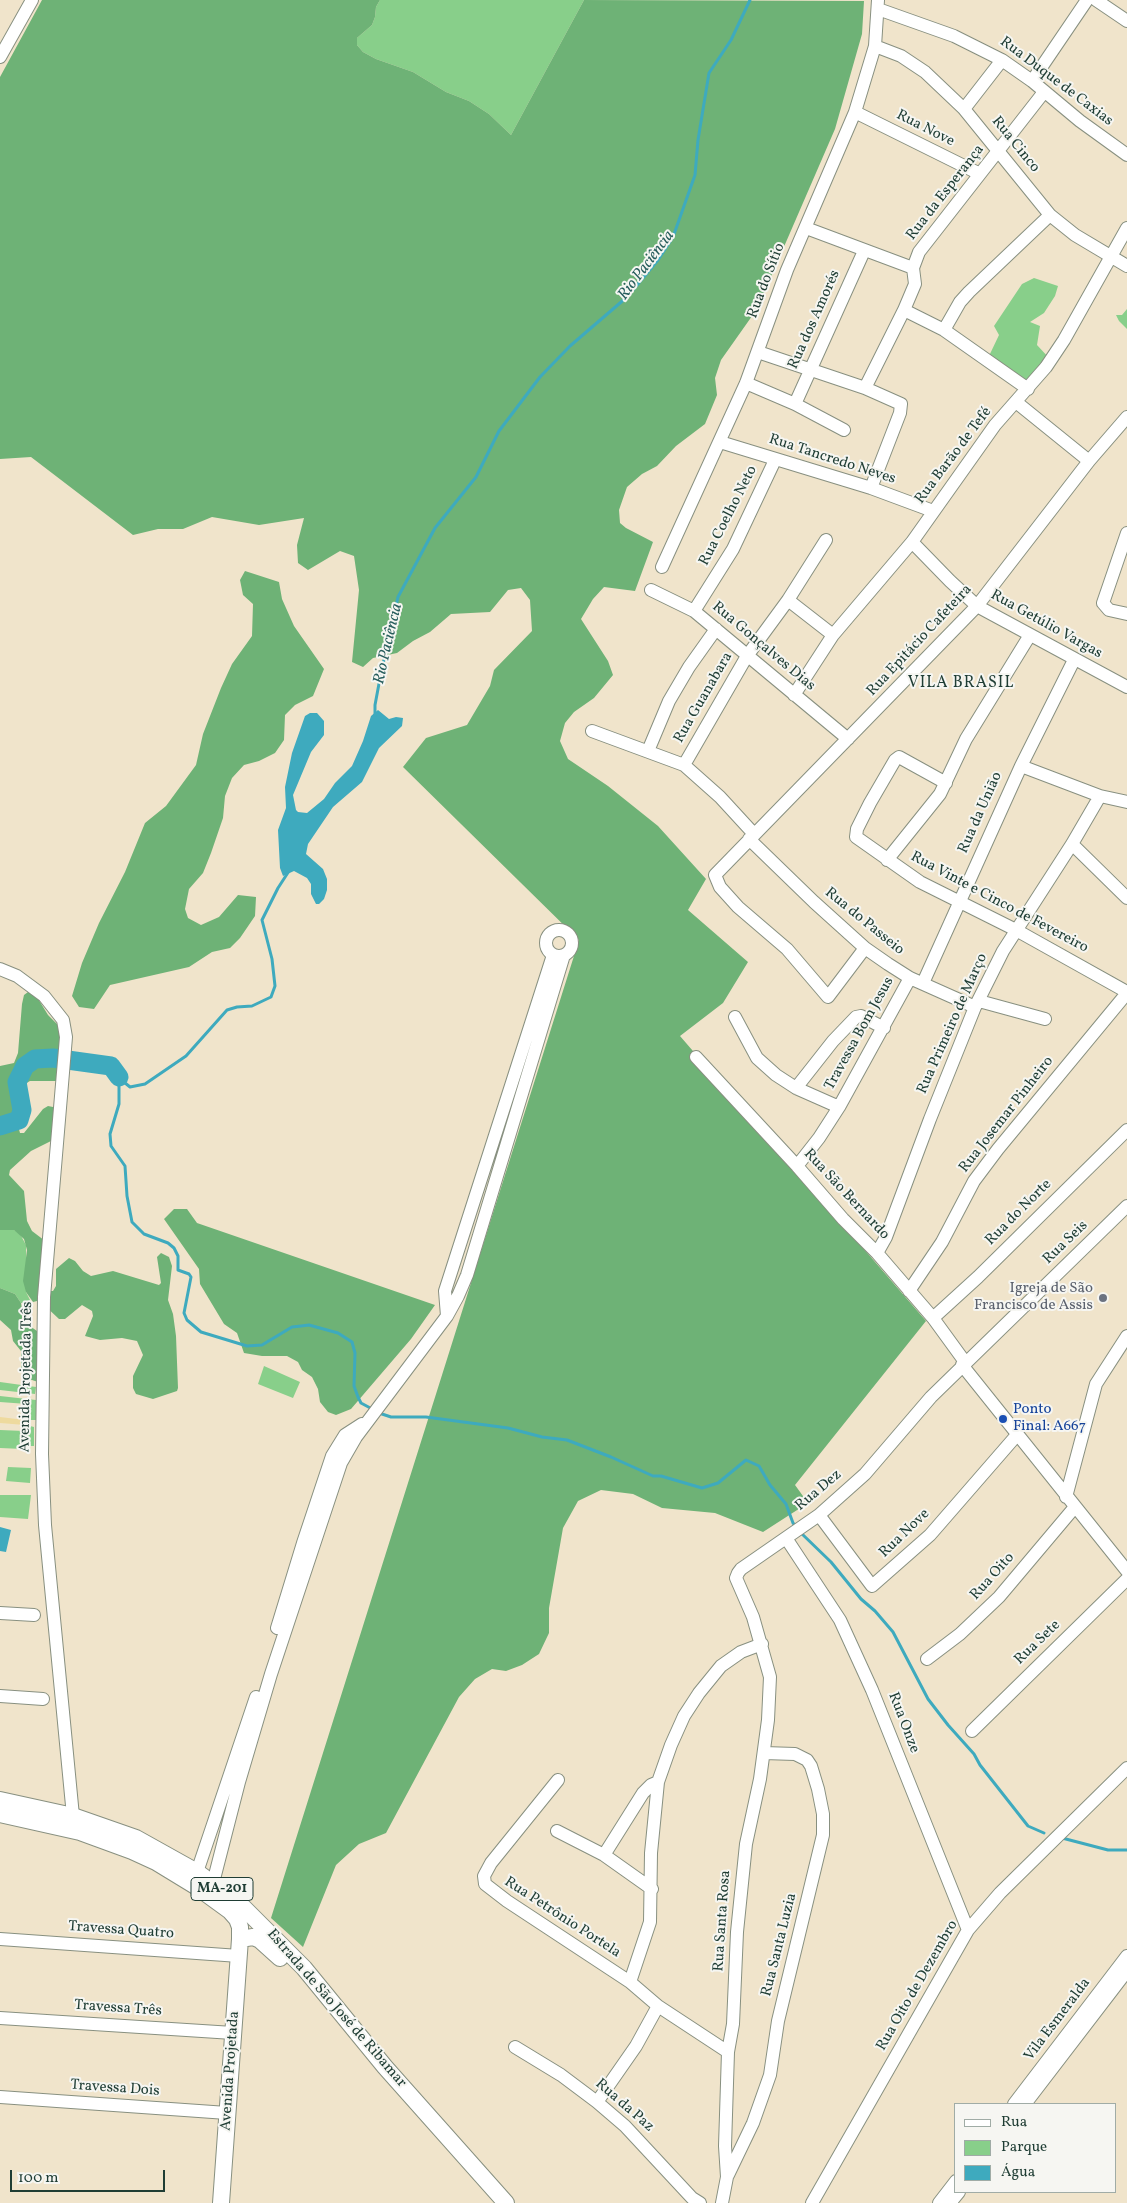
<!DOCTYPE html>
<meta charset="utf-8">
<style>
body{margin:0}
#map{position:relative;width:1127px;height:2203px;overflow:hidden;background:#f0e4cb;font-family:Vollkorn,serif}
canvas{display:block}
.legend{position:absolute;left:954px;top:2103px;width:162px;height:90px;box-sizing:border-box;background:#f6f6f2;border:1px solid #a0aca6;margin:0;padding:6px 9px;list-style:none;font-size:15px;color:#1f3d34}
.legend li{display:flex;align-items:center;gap:10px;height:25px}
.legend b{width:25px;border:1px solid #a0aca6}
.scale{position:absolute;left:10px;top:2170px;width:155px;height:22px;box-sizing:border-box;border:2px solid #1f3d34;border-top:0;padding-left:6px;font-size:15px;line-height:18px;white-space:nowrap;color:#1f3d34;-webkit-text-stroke:4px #f6f6f2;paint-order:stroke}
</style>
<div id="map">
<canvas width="1127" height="2203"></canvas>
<ul class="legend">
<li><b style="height:6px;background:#fff"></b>Rua</li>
<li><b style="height:14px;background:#88cf8a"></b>Parque</li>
<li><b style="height:14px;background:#3eaabe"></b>Água</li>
</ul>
<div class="scale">100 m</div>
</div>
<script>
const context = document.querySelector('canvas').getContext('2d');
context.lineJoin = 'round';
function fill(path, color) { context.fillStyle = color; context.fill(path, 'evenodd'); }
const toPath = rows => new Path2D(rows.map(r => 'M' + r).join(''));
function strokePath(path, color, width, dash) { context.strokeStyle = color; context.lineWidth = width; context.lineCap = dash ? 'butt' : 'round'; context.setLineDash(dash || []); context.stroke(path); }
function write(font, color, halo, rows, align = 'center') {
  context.font = font + ' Vollkorn,serif'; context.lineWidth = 4; context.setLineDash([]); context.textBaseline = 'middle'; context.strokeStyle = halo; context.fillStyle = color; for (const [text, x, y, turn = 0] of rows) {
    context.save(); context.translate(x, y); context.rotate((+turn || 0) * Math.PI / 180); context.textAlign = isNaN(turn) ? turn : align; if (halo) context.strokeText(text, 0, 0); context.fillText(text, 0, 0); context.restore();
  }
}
fill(toPath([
 [380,0,584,0,511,135,489,114,469,101,446,92,413,72,376,59,363,52,357,45,357,38,372,25,375,17,376,7],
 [1034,278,1058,286,1055,296,1044,313,1030,322,1040,326,1037,345,1050,359,1028,384,989,356,999,335,994,326,1022,284],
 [1127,309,1127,329,1119,321,1116,315,1122,315],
 [0,1230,14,1230,19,1232,26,1245,26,1292,30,1300,27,1303,21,1303,15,1294,0,1288],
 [264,1366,300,1382,293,1398,258,1384],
 [0,1382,36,1387,35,1394,0,1390],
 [0,1396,36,1400,36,1420,26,1420,27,1404,0,1402],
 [26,1425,34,1427,34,1446,25,1446],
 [0,1430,24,1431,23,1449,0,1448],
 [8,1467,31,1468,30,1483,6,1481],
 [0,1495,31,1495,28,1519,0,1517]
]), '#88cf8a');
fill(toPath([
 [42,0,380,0,376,7,375,17,372,25,357,38,357,45,363,52,376,59,413,72,446,92,469,101,489,114,511,135,584,0,864,1,862,34,835,129,757,309,721,360,715,378,717,395,705,424,676,446,657,466,642,474,627,487,619,510,620,523,626,528,653,542,635,591,604,587,593,599,581,619,608,661,613,675,594,698,574,712,565,723,560,741,568,759,608,786,658,826,706,879,688,910,748,962,723,1003,680,1036,926,1321,795,1485,808,1503,763,1532,715,1513,662,1508,633,1494,601,1490,578,1501,563,1528,549,1608,549,1633,539,1654,522,1665,506,1671,492,1669,475,1679,459,1697,386,1833,359,1844,336,1865,303,1947,271,1918,579,940,403,767,426,738,467,725,490,686,494,670,532,631,530,600,521,588,508,590,490,612,451,614,430,632,413,641,397,653,373,658,363,667,352,662,359,590,354,556,340,551,308,570,298,563,297,545,304,518,259,525,212,517,183,529,158,529,133,535,31,457,0,459,0,77],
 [245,571,279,582,282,599,294,626,324,669,313,696,295,705,285,715,284,740,275,753,259,761,244,765,232,778,225,796,223,818,211,853,203,873,189,889,185,909,188,918,201,925,219,917,238,895,256,897,255,916,240,938,230,948,212,952,189,967,110,985,94,1009,79,1007,72,996,82,963,99,923,125,872,145,823,166,806,196,765,203,734,221,688,232,664,252,636,253,604,243,595,240,580],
 [28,992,37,997,48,1015,61,1028,57,1081,30,1081,23,1085,20,1090,17,1122,20,1133,24,1133,43,1109,48,1106,53,1107,58,1110,53,1140,31,1151,10,1170,9,1175,24,1191,27,1221,32,1231,53,1247,43,1287,37,1301,33,1302,26,1292,23,1281,27,1250,24,1239,14,1230,0,1230,0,1066,14,1063,18,1053,22,1004,24,995],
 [174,1209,187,1209,197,1223,435,1305,411,1339,351,1409,336,1415,328,1412,320,1402,318,1389,312,1377,302,1370,298,1362,287,1356,262,1356,244,1353,237,1333,224,1324,200,1284,199,1269,164,1219],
 [161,1253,169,1257,172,1266,168,1300,173,1314,176,1336,178,1388,177,1391,153,1399,136,1394,133,1388,133,1376,143,1355,137,1341,122,1338,100,1340,85,1336,93,1316,92,1311,82,1305,65,1319,59,1319,42,1303,46,1291,53,1291,56,1286,56,1269,69,1258,75,1261,83,1271,91,1276,113,1271,159,1285,161,1283,157,1257],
 [0,1288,15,1294,21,1303,24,1322,37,1331,43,1340,38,1382,26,1378,21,1371,21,1351,13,1341,11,1330,0,1320]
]), '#6eb276');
fill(toPath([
 [0,1417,25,1420,25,1425,0,1423]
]), '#eeda9e');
fill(toPath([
 [378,710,389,719,396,717,403,718,402,726,379,748,362,782,333,807,308,844,306,854,323,869,327,879,327,890,324,899,319,904,316,904,311,894,311,884,307,878,294,871,283,876,280,868,278,830,286,808,285,787,292,753,305,716,310,713,317,713,324,721,324,735,311,752,293,795,296,810,298,812,307,813,324,799,335,783,352,766,363,741,371,716],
 [0,1527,11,1530,6,1552,0,1551]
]), '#3eaabe');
strokePath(toPath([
 [375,715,375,705,381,673,398,597,435,528,476,477,499,431,540,377,570,346,627,297,658,260,673,237,695,175,698,140,709,73,731,40,750,0],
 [119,1077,119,1104,110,1134,111,1146,125,1166,127,1196,132,1222,144,1234,168,1243,174,1248,178,1256,178,1270,189,1274,191,1277,184,1313,187,1320,201,1332,247,1346,262,1345,292,1327,301,1326,309,1325,338,1333,352,1342,355,1353,354,1386,358,1397,361,1403,374,1410],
 [119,1078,130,1087,145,1084,186,1056,227,1010,237,1007,252,1006,271,997,275,986,272,959,262,920,278,888,289,871],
 [379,1413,391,1417,426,1417,508,1428,542,1437,567,1440,611,1457,653,1476,661,1476,702,1488,718,1483,746,1460,759,1466,770,1485,786,1504,793,1523,797,1528],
 [801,1533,831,1562,861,1599,875,1611,893,1632,928,1699,948,1725,974,1754,980,1765,1028,1826,1044,1833],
 [1062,1838,1108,1850,1127,1850]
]), '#3eaabe', 3);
strokePath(toPath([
 [0,1126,19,1120,22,1110,17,1082,25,1066,35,1059,53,1058,111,1066,119,1077]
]), '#3eaabe', 19);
const minor = toPath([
 [1096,0,1127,21],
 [878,9,954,36,1002,60,1032,81,1080,121,1127,155],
 [875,46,901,56,925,72,964,109,1050,215,1075,235,1127,266],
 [0,57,32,0],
 [1032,81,1087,0],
 [964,109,1002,60],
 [855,112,980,174],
 [806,228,913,268,915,284,904,310,865,388],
 [913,268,919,252,1044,92],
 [904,310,944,330,1028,389],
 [944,330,960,302,969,292,1050,215],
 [758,352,865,388,901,404,900,413,871,488],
 [746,383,795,404,844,430],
 [1016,402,1089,461],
 [795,404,864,251],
 [720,442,871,488,933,511],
 [1127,533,1103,603,1109,610,1127,614],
 [912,542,950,581,977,606,1127,687],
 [662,567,746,383,787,270,855,112,875,46,878,0],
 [651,590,694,611,848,739],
 [788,600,833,635],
 [694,611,733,549,775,460],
 [794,695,833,635,912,542,995,425,1046,367,1064,340,1127,228],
 [592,731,684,765,720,797,754,834],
 [648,751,669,701,689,667,716,629],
 [684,765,747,656,788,600,826,540],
 [1021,766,1100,796,1127,802],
 [946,783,899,757,895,760,870,803,857,829,856,837,920,882,1016,930,1127,992],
 [749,839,814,902,865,948,888,964,910,978,975,1007],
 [1072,844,1127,898],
 [887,860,940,794,966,739,1030,635],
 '546 943a13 13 0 1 1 26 0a13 13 0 1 1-26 0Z',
 [865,948,828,997,787,949,738,907,720,887,715,875,977,606,1089,461,1127,417],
 [0,969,17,976,44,996,63,1020,66,1037,44,1297,42,1454,45,1525,73,1816],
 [923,983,1021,766,1074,660],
 [979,1001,1045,1019],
 [735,1017,757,1058,776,1075,796,1088,839,1107],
 [696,1057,797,1166,843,1219,877,1253,933,1318,965,1362],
 [796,1088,833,1041,856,1017,861,1016,884,1028],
 [797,1166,819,1138,839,1107,910,978],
 [877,1253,886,1237,930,1119,975,1007,1003,951,1072,844,1100,796],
 [909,1291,942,1242,974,1181,998,1149,1127,993],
 [447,1316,445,1291,553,955],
 [933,1318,978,1277,1127,1130],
 [962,1365,1127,1571],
 [1066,1497,1096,1384,1127,1336],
 [819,1515,872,1586,930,1535,1016,1436],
 [786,1538,840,1620,872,1690,968,1930],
 [0,1613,34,1615],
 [277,1628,303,1543,332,1456,345,1435,362,1424],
 [927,1659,960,1634,999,1597,1074,1508],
 [0,1696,43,1699],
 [972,1731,1127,1579],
 [558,1780,491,1863,484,1876,485,1884,507,1901,630,1982,658,2006,728,2052],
 [557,1831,604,1855,652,1889],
 [604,1855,643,1793,651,1785,658,1782],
 [197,1872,256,1697],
 [213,1883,239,1782,271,1674,341,1463,356,1437,447,1316,458,1296,467,1275,564,955],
 [0,1939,239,1956],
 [630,1982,650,1922,651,1853,658,1782,671,1745,684,1716,699,1693,721,1666,741,1652,762,1644],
 [0,2018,233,2033],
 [515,2047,561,2075,597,2102,625,2126,692,2198,700,2203],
 [0,2097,227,2113],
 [597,2102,636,2046,658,2006],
 [1014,2104,1127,1956],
 [1025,2104,1127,1971],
 [728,2175,753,2123,770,2075,778,2021,823,1835,823,1814,818,1789,811,1766,807,1760,795,1754,764,1753],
 [722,2203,727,2177,725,2146,728,2052,733,2024,737,1932,746,1844,760,1779,768,1720,770,1677,753,1617,736,1578,738,1573,741,1569,819,1515,865,1474,931,1397,1127,1206],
 [812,2203,968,1930,1000,1893,1127,1768],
 [939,2203,956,2181],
 [950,2203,959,2192]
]);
const major = toPath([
 [0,1800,73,1816,136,1838,197,1872,241,1905,304,1968,385,2067,506,2203],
 [0,1814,80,1832,132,1851,156,1862,197,1887,230,1911,237,1919,240,1927,240,1939,221,2203],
 [240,1939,253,1937,260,1940,280,1958]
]);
strokePath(minor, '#889080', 14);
strokePath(major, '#889080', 18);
strokePath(minor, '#fff', 12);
strokePath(major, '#fff', 16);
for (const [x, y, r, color] of [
 [1103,1298,5,"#6b7280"],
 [1003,1419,5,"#1a4fb4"]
]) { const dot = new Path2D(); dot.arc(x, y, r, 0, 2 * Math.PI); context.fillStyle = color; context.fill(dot); strokePath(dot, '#f6f6f2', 2); }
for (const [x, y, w] of [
 [222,1889,62]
]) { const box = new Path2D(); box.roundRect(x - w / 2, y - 11.5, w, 23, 4); context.fillStyle = '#f6f6f2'; context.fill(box); strokePath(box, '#1f3d34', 1); }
write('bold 14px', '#1f3d34', null, [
 ["MA-201",222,1889]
]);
write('15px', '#1f3d34', '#f6f6f2', [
 ["Rua Duque de Caxias",1056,82,37],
 ["Rua Nove",925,129,27],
 ["Rua Cinco",1015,145,51],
 ["Rua da Esperança",946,193,-52],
 ["Rua do Sítio",767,281,-69],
 ["Rua dos Amorés",815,320,-66],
 ["Rua Barão de Tefé",954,456,-53],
 ["Rua Tancredo Neves",832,460,18],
 ["Rua Coelho Neto",729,516,-63],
 ["Rua Getúlio Vargas",1046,625,29],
 ["Rua Epitácio Cafeteira",920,641,-47],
 ["Rua Gonçalves Dias",763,647,40],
 ["Rua Guanabara",704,698,-60],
 ["Rua da União",981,813,-66],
 ["Rua Vinte e Cinco de Fevereiro",999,903,28],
 ["Rua do Passeio",864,922,39],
 ["Rua Primeiro de Março",953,1024,-66],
 ["Travessa Bom Jesus",860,1034,-61],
 ["Rua Josemar Pinheiro",1007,1115,-52],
 ["Rua São Bernardo",846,1195,47],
 ["Rua do Norte",1019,1213,-45],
 ["Rua Seis",1066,1243,-44],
 ["Avenida Projetada Três",27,1377,-89],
 ["Rua Dez",819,1491,-40],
 ["Rua Nove",905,1534,-44],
 ["Rua Oito",993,1577,-48],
 ["Rua Sete",1038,1643,-44],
 ["Rua Onze",903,1723,69],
 ["Rua Petrônio Portela",562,1918,33],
 ["Rua Santa Rosa",723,1921,-86],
 ["Travessa Quatro",121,1931,4],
 ["Rua Santa Luzia",780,1945,-76],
 ["Rua Oito de Dezembro",918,1986,-60],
 ["Travessa Três",118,2009,4],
 ["Estrada de São José de Ribamar",336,2009,49],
 ["Vila Esmeralda",1058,2020,-53],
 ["Avenida Projetada",231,2071,-86],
 ["Travessa Dois",115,2089,4],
 ["Rua da Paz",624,2106,41]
]);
write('15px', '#5b616d', '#f6f6f2', [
 ["Igreja de São",1093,1289],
 ["Francisco de Assis",1093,1306]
], 'right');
write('15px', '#164399', '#f6f6f2', [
 ["Ponto",1013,1410],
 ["Final: A667",1013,1427]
], 'left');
write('italic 16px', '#285e5d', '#f6f6f2', [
 ["Rio Paciência",647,266,-53],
 ["Rio Paciência",389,644,-77]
]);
context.letterSpacing = '1px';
write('16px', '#1f3d34', '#f6f6f2', [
 ["VILA BRASIL",961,684]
]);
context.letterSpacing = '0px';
</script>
